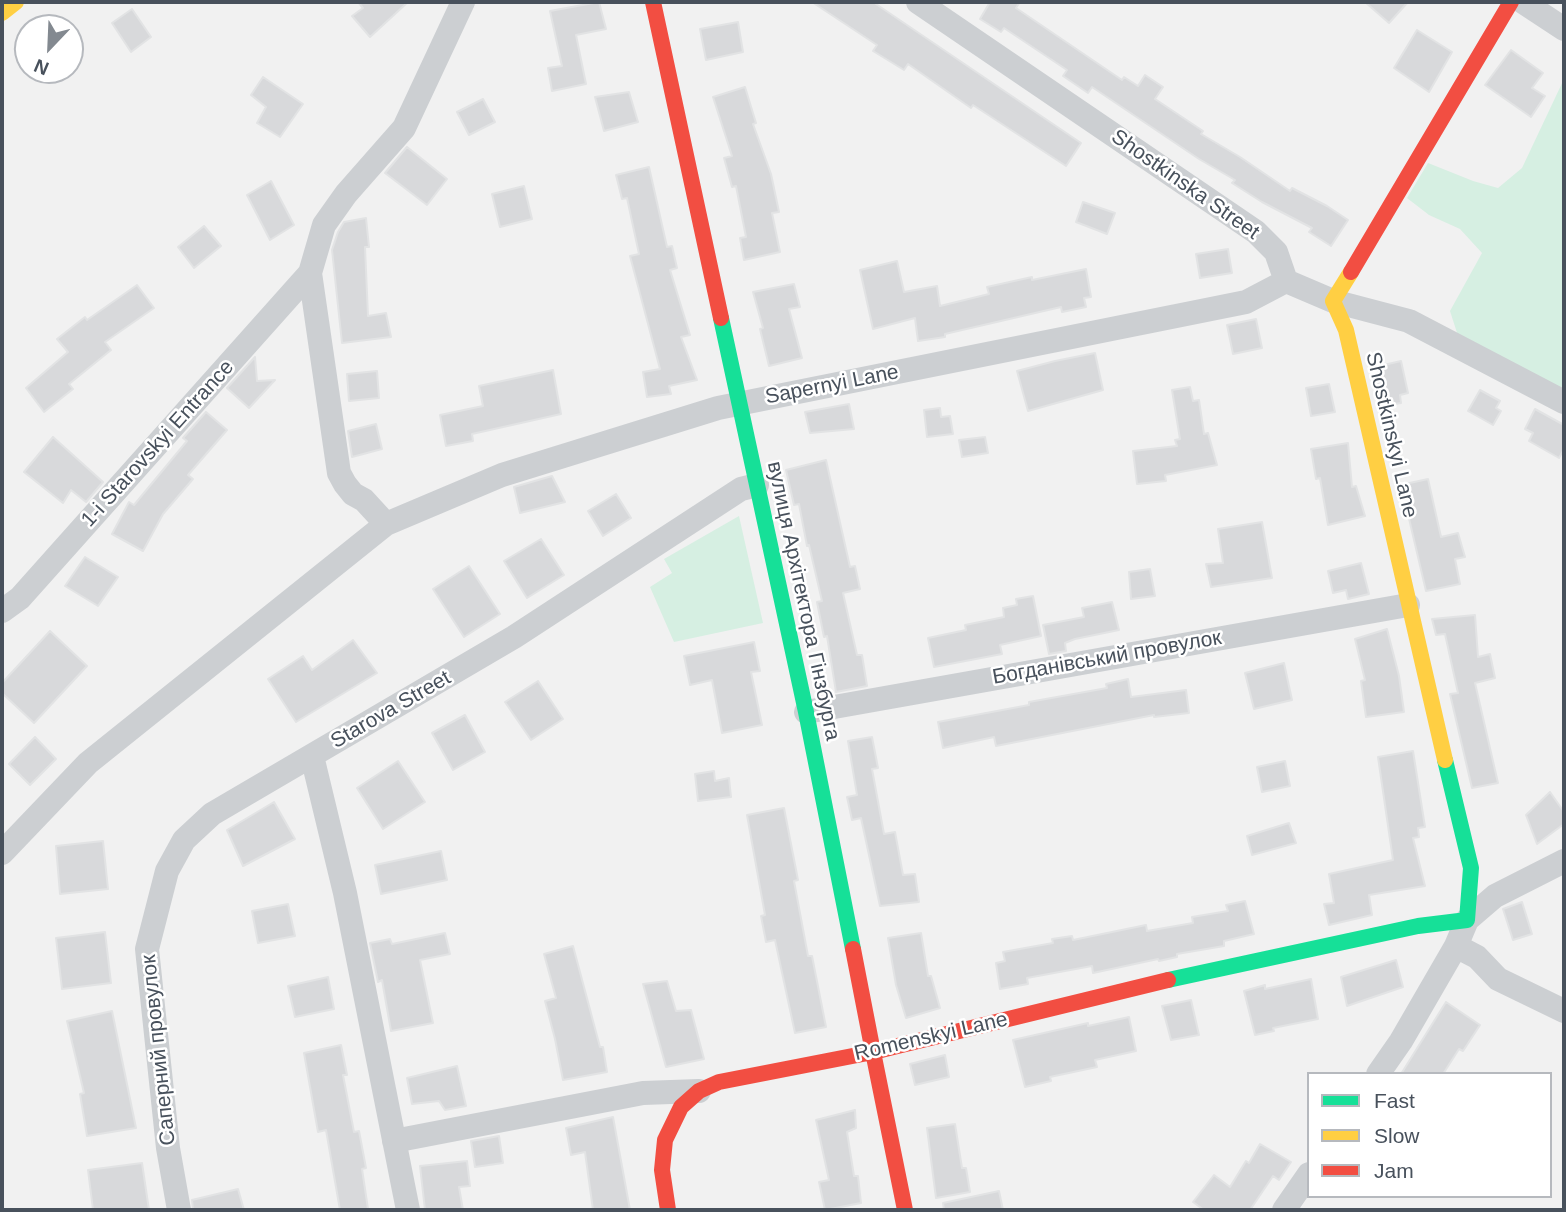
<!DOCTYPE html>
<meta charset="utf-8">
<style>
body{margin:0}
#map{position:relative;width:1566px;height:1212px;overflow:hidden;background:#f1f1f1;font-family:Arial,sans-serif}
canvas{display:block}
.frame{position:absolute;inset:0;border:4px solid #48515c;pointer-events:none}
.legend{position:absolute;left:1307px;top:1072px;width:245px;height:126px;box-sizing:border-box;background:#fff;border:2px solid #b6b9be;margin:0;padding:9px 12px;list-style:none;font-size:21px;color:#48515c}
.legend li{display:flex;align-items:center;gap:14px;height:35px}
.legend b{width:35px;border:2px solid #b6b9be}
.north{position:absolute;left:14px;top:14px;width:70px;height:70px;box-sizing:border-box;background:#fff;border:2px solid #b6b9be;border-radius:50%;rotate:203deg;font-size:19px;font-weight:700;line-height:28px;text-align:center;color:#48515c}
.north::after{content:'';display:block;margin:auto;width:24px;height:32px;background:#838990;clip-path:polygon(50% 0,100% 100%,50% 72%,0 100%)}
</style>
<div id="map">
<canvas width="1566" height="1212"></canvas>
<div class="frame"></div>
<ul class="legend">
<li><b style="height:9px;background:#16e098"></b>Fast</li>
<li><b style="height:9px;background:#ffcf43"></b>Slow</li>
<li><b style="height:9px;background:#f24e42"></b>Jam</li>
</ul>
<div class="north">N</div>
</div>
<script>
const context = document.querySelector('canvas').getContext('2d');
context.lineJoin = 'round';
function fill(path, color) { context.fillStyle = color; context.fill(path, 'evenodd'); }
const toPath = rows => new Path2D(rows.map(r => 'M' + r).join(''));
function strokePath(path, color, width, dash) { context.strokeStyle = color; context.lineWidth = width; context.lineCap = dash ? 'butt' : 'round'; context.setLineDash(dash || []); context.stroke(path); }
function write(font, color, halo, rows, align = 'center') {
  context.font = font + ' Arial,sans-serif'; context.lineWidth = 5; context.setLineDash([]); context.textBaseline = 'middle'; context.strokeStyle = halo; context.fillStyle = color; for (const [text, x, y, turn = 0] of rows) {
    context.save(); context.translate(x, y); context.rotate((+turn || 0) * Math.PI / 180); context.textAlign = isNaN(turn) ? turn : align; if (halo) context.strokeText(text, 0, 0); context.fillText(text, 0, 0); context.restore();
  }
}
fill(toPath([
 [1564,79,1564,390,1459,339,1450,311,1482,253,1460,229,1429,215,1407,198,1428,163,1473,181,1498,188,1522,168],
 [739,516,763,623,674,642,650,587,672,573,664,559]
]), '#d6efe2');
const building = toPath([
 [358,2,408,2,370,37,352,16,363,8,358,2],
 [599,2,606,29,576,35,586,84,552,91,548,68,562,66,550,11,599,2],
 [812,2,873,2,1081,143,1066,166,973,105,971,108,908,64,904,70,873,51,877,45,812,2],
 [990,2,1020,2,1016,8,1122,80,1124,77,1138,86,1145,75,1163,87,1155,99,1203,131,1201,134,1240,157,1290,191,1292,188,1327,206,1348,220,1331,246,1309,232,1312,228,1262,202,1232,183,1235,180,1199,159,1092,87,1088,93,1063,76,1067,70,1004,28,1001,32,980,19,990,2],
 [1365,2,1408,2,1389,23,1365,2],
 [132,9,151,37,131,52,112,23,132,9],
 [738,22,743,52,706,60,700,29,738,22],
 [1417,30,1452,52,1429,92,1394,68,1417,30],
 [1511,50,1543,73,1532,88,1545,96,1531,117,1485,85,1511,50],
 [263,77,303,104,280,137,257,123,266,107,251,95,263,77],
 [745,87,756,123,753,124,771,174,779,212,772,213,780,252,744,260,740,238,746,237,736,186,732,187,724,158,732,156,713,97,745,87],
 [629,92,638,122,604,131,595,97,629,92],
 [483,99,495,122,469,135,457,112,483,99],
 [407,147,447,179,427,205,385,173,407,147],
 [649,167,667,247,672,246,677,268,670,270,690,335,681,337,697,380,669,386,671,394,647,397,643,372,660,369,630,256,639,254,627,198,622,199,616,175,649,167],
 [271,181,294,225,270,240,247,195,271,181],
 [524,186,532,219,500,227,492,194,524,186],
 [1083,202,1115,213,1107,234,1076,222,1083,202],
 [366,218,369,247,365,247,368,316,386,313,391,337,342,343,332,250,338,232,344,222,366,218],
 [204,226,221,246,194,268,178,247,204,226],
 [1228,249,1232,273,1200,278,1196,254,1228,249],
 [897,261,904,292,937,286,940,306,989,294,987,287,1032,277,1032,280,1086,269,1091,297,1084,298,1086,307,1062,312,1061,307,945,334,945,337,918,341,915,318,873,329,860,270,897,261],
 [794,284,800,307,789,309,802,358,769,366,760,329,763,328,753,292,794,284],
 [137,285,154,308,105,342,111,350,69,384,73,389,44,412,26,388,68,352,57,339,85,317,87,320,137,285],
 [1256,319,1262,348,1233,354,1227,325,1256,319],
 [1095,353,1103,390,1028,411,1017,371,1055,361,1095,353],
 [255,357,257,381,275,380,249,408,227,388,255,357],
 [1401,361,1408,393,1400,395,1401,403,1384,406,1375,367,1401,361],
 [553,370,561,414,472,434,473,441,446,446,440,415,483,406,479,386,553,370],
 [377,371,379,398,349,401,347,374,377,371],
 [1329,384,1335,412,1311,416,1306,388,1329,384],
 [1190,387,1193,401,1199,400,1204,434,1208,433,1217,465,1165,475,1166,481,1137,484,1133,451,1177,446,1175,440,1180,439,1172,390,1190,387],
 [1480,390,1500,401,1496,408,1501,411,1493,425,1468,411,1480,390],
 [849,404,854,429,810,433,805,412,849,404],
 [940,408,941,417,950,416,953,434,927,437,924,410,940,408],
 [1535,409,1564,425,1564,449,1559,458,1529,441,1533,433,1525,429,1535,409],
 [206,412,227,430,188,475,193,479,163,514,143,551,112,534,129,502,134,505,187,441,183,438,206,412],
 [376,424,382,449,352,457,348,431,376,424],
 [53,437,103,482,86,502,71,490,63,503,24,472,53,437],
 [985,437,988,453,962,457,959,440,985,437],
 [1348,443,1352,487,1356,486,1365,516,1328,525,1320,478,1316,479,1311,449,1348,443],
 [826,460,850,567,855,566,860,589,843,593,857,655,862,655,867,686,836,692,827,636,824,637,817,602,822,601,809,545,807,546,799,504,794,505,786,470,826,460],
 [552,476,565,502,520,513,514,487,552,476],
 [1428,479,1441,537,1458,533,1465,557,1455,559,1460,584,1426,591,1403,493,1407,492,1405,484,1428,479],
 [616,494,631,518,603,536,588,511,616,494],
 [1262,522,1272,578,1211,587,1206,564,1223,563,1218,529,1262,522],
 [541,539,564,575,527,598,504,561,541,539],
 [85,557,118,577,98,606,65,586,85,557],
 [1361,563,1369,594,1348,599,1346,590,1333,593,1328,571,1361,563],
 [469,566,500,614,464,637,433,589,469,566],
 [1150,569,1155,596,1131,599,1129,572,1150,569],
 [1033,596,1041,636,1000,645,1002,654,934,667,928,638,966,630,965,625,1004,617,1003,608,1017,605,1016,599,1033,596],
 [1112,602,1119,630,1075,639,1065,643,1066,651,1049,654,1043,625,1084,617,1082,608,1112,602],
 [1475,615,1478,657,1490,654,1495,678,1475,683,1498,783,1472,788,1450,694,1458,693,1445,634,1436,635,1432,619,1475,615],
 [1387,629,1399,676,1404,712,1366,717,1361,681,1365,680,1355,639,1387,629],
 [50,631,87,666,34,723,2,693,2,683,50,631],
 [353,640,377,673,296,722,268,679,303,656,312,670,353,640],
 [754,642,760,671,751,672,762,725,722,733,712,680,690,685,684,656,754,642],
 [1284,663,1292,700,1254,709,1245,673,1284,663],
 [1128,679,1131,697,1186,690,1189,713,1154,717,1154,715,996,746,994,737,943,748,938,722,1029,705,1029,702,1107,688,1106,684,1128,679],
 [538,681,563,719,531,740,505,702,538,681],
 [465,715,485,752,453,770,432,733,465,715],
 [35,737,56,759,30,785,9,764,35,737],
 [872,737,878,768,872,769,884,834,895,832,903,875,915,874,919,902,880,906,861,818,852,820,847,797,857,795,848,741,872,737],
 [1413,751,1425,827,1418,828,1419,837,1413,838,1425,886,1369,895,1372,915,1329,925,1324,904,1334,903,1329,874,1393,860,1378,757,1413,751],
 [398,761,425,802,383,829,357,788,398,761],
 [1285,761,1290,786,1262,792,1257,767,1285,761],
 [714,771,715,781,729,778,731,797,698,801,695,774,714,771],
 [1550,792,1564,812,1564,824,1537,844,1526,815,1550,792],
 [274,802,295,839,243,866,227,830,274,802],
 [784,808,798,880,794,881,808,956,812,956,826,1027,795,1033,775,940,766,942,761,916,765,915,747,815,784,808],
 [1289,823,1296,843,1252,855,1247,836,1289,823],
 [103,841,108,889,60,894,56,846,103,841],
 [441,851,447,880,381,894,375,865,441,851],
 [1245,901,1254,934,1224,941,1224,946,1177,954,1177,957,1159,961,1158,959,1093,973,1092,966,1027,978,1028,984,1000,989,996,963,1005,961,1003,952,1053,943,1052,939,1072,936,1073,940,1146,925,1147,931,1193,923,1192,917,1228,911,1226,905,1245,901],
 [1522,902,1532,934,1513,940,1503,909,1522,902],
 [288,904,295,936,258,943,252,911,288,904],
 [105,932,111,983,62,989,56,938,105,932],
 [445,933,450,954,420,960,433,1023,391,1031,382,980,378,982,370,943,390,939,392,944,445,933],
 [921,933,928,976,931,976,940,1008,906,1018,896,985,888,938,921,933],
 [573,946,600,1047,603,1047,607,1072,563,1080,555,1039,545,1001,556,998,544,954,573,946],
 [1396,960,1403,987,1347,1006,1341,977,1396,960],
 [328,977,334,1009,295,1017,288,986,328,977],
 [1311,979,1318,1019,1273,1028,1274,1031,1255,1035,1244,991,1265,985,1265,989,1311,979],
 [667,981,676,1011,691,1010,704,1059,666,1067,643,984,667,981],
 [1191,1000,1199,1035,1171,1040,1162,1006,1191,1000],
 [1446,1002,1480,1025,1463,1051,1459,1049,1443,1074,1401,1074,1446,1002],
 [112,1011,136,1128,87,1136,80,1094,84,1093,67,1021,112,1011],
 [1129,1017,1136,1051,1095,1060,1097,1067,1050,1077,1051,1081,1025,1087,1013,1040,1088,1023,1088,1026,1129,1017],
 [341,1045,347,1075,343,1075,354,1132,359,1131,366,1168,362,1169,368,1209,358,1210,340,1210,326,1130,318,1132,304,1053,341,1045],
 [945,1055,949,1077,915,1085,910,1064,945,1055],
 [457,1066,466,1106,445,1110,439,1101,412,1104,407,1078,457,1066],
 [855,1110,856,1128,847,1132,854,1176,858,1176,861,1203,825,1210,819,1182,829,1180,816,1120,855,1110],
 [613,1117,630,1210,593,1210,585,1152,571,1155,566,1128,613,1117],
 [955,1124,962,1168,966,1168,970,1192,936,1198,927,1128,955,1124],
 [499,1136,503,1163,475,1167,471,1141,499,1136],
 [1260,1144,1291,1162,1279,1180,1273,1176,1250,1210,1204,1210,1193,1202,1214,1175,1230,1187,1246,1161,1249,1163,1260,1144],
 [467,1161,470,1186,459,1187,463,1210,425,1210,420,1166,467,1161],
 [142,1163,149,1210,93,1210,88,1170,142,1163],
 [238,1189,244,1210,193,1210,192,1200,238,1189],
 [999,1191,1003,1210,944,1210,943,1203,999,1191]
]);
fill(building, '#d8d9db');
strokePath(building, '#e2e3e4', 2);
strokePath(toPath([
 [918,2,1256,232,1276,252,1286,281,1333,301,1409,321,1564,402],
 [1523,2,1564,29],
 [386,524,364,500,353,494,345,484,339,473,310,273,324,225,346,194,404,128,463,2],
 [2,611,20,598,310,273],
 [806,712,1408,605],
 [312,756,345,893,408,1210],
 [2,853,88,763,386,524,502,475,718,408,1246,302,1286,281],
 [1456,946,1477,957,1498,979,1564,1011],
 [1378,1074,1401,1041,1456,946,1467,920,1495,896,1564,861],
 [394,1141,643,1093,699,1091],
 [179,1210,168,1148,147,949,167,871,184,840,212,814,514,637,741,489,757,485],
 [1284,1210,1309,1174]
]), '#cccfd2', 24);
strokePath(toPath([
 [721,318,806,712,853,949],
 [1168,980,1418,926,1467,920,1471,868,1445,760]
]), '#16e098', 16);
strokePath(toPath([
 [2,13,16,2],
 [1351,272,1333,301,1346,330,1445,760]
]), '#ffcf43', 16);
strokePath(toPath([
 [653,2,721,318],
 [1351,272,1511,2],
 [668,1210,662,1170,665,1140,681,1107,699,1091,719,1082,873,1052,853,949],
 [905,1210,873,1052,1168,980]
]), '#f24e42', 16);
write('21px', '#48515c', '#fff', [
 ["Shostkinska Street",1185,185,35],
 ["Sapernyi Lane",832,385,-11],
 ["Shostkinskyi Lane",1391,435,77],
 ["1-i Starovskyi Entrance",158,444,-48],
 ["вулиця Архітектора Гінзбурга",803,601,78],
 ["Богданівський провулок",1107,658,-10],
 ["Starova Street",391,710,-30],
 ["Romenskyi Lane",931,1037,-13],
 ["Саперний провулок",159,1050,-96]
]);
</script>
